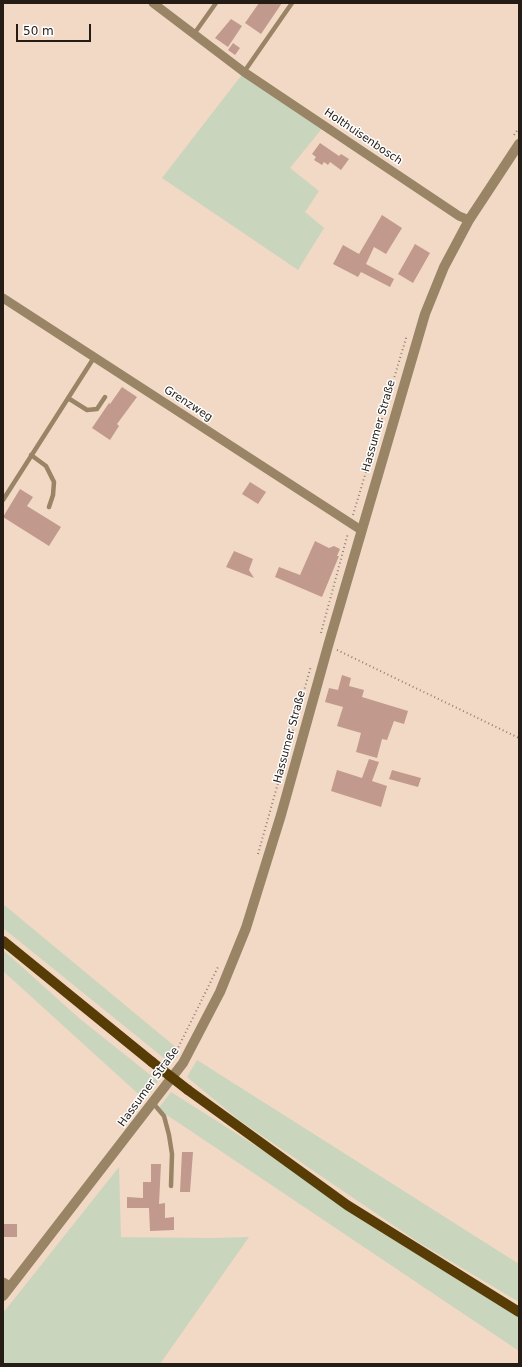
<!DOCTYPE html>
<meta charset="utf-8">
<style>
body{margin:0}
#map{position:relative;width:522px;height:1367px;overflow:hidden;background:#f1d9c5;font-family:"DejaVu Sans",sans-serif}
canvas{display:block}
.frame{position:absolute;inset:0;border:4px solid #241c15;pointer-events:none}
.scale{position:absolute;left:16px;top:24px;width:75px;height:18px;box-sizing:border-box;border:2px solid #241c15;border-top:0;padding-left:5px;font-size:12px;line-height:14px;white-space:nowrap;color:#241c15;-webkit-text-stroke:3px #fff;paint-order:stroke}
</style>
<div id="map">
<canvas width="522" height="1367"></canvas>
<div class="frame"></div>
<div class="scale">50 m</div>
</div>
<script>
const context = document.querySelector('canvas').getContext('2d');
context.lineJoin = 'round';
function fill(path, color) { context.fillStyle = color; context.fill(path, 'evenodd'); }
const toPath = rows => new Path2D(rows.map(r => 'M' + r).join(''));
function strokePath(path, color, width, dash) { context.strokeStyle = color; context.lineWidth = width; context.lineCap = dash ? 'butt' : 'round'; context.setLineDash(dash || []); context.stroke(path); }
function write(font, color, halo, rows, align = 'center') {
  context.font = font + ' "DejaVu Sans",sans-serif'; context.lineWidth = 3; context.setLineDash([]); context.textBaseline = 'middle'; context.strokeStyle = halo; context.fillStyle = color; for (const [text, x, y, turn = 0] of rows) {
    context.save(); context.translate(x, y); context.rotate((+turn || 0) * Math.PI / 180); context.textAlign = isNaN(turn) ? turn : align; if (halo) context.strokeText(text, 0, 0); context.fillText(text, 0, 0); context.restore();
  }
}
fill(toPath([
 [244,72,324,126,290,168,319,191,305,212,324,228,298,270,162,178],
 [3,904,178,1049,170,1063,3,928],
 [3,950,80,1019,158,1081,145,1100,3,971],
 [197,1060,519,1264,519,1302,418,1242,239,1120,187,1077],
 [171,1092,519,1313,519,1351,158,1109],
 [119,1167,121,1237,103,1237,214,1238,249,1237,160,1364,3,1364,3,1313]
]), '#c9d5bc');
fill(toPath([
 [259,3,282,3,261,34,245,23],
 [231,19,242,26,228,47,215,38],
 [233,43,240,48,235,55,228,50],
 [320,143,339,156,341,154,349,159,341,170,330,162,328,165,324,162,322,165,314,160,316,157,312,154],
 [382,215,402,228,386,254,374,247,366,264,394,279,390,287,361,272,358,277,333,264,343,245,359,254],
 [415,244,430,253,413,283,398,274],
 [122,387,137,397,117,424,119,426,110,440,92,428,109,403,110,404],
 [250,482,266,492,258,504,242,494],
 [20,489,33,497,27,506,61,527,49,546,3,517],
 [315,541,329,548,334,546,340,549,337,556,339,556,322,597,275,577,279,567,300,575],
 [234,551,253,559,249,570,254,578,226,567],
 [342,675,351,678,349,686,364,690,362,697,408,711,404,724,394,721,387,740,382,739,377,758,356,752,361,733,337,726,343,707,325,702,329,688,338,690],
 [369,759,379,762,372,781,387,786,381,807,331,791,337,770,362,778],
 [392,770,421,778,418,787,389,779],
 [182,1152,193,1152,190,1192,180,1192],
 [151,1164,161,1164,159,1204,165,1203,165,1218,174,1217,174,1230,150,1231,149,1208,127,1208,127,1197,143,1198,143,1182,151,1182],
 [3,1224,17,1224,17,1237,3,1237]
]), '#c19a8d');
strokePath(toPath([
 [514,135,519,128],
 [353,515,407,335],
 [321,633,348,533],
 [337,650,519,738],
 [258,854,311,666],
 [173,1058,218,967]
]), '#908072', 2, [1, 3]);
strokePath(toPath([
 [194,34,216,3],
 [244,72,292,3],
 [68,398,87,410,97,409,105,397],
 [31,455,46,466,54,482,53,495,49,507],
 [3,500,95,356],
 [153,1103,164,1116,169,1135,172,1154,171,1186]
]), '#998466', 4.5);
strokePath(toPath([
 [153,3,244,72,459,216,469,220],
 [3,298,361,530],
 [3,1282,10,1286]
]), '#998466', 9);
strokePath(toPath([
 [3,1296,183,1063,220,992,246,928,281,815,328,646,425,314,444,267,469,220,519,144]
]), '#998466', 10);
strokePath(toPath([
 [3,941,152,1062],
 [188,1090,347,1205,519,1312]
]), '#583c06', 10);
strokePath(toPath([
 [152,1062,188,1090]
]), '#583c06', 10);
write('11px', '#241c15', '#fff', [
 ["Holthuisenbosch",363,137,34],
 ["Grenzweg",188,404,33],
 ["Hassumer Straße",379,426,-74],
 ["Hassumer Straße",290,737,-75],
 ["Hassumer Straße",149,1087,-54]
]);
</script>
